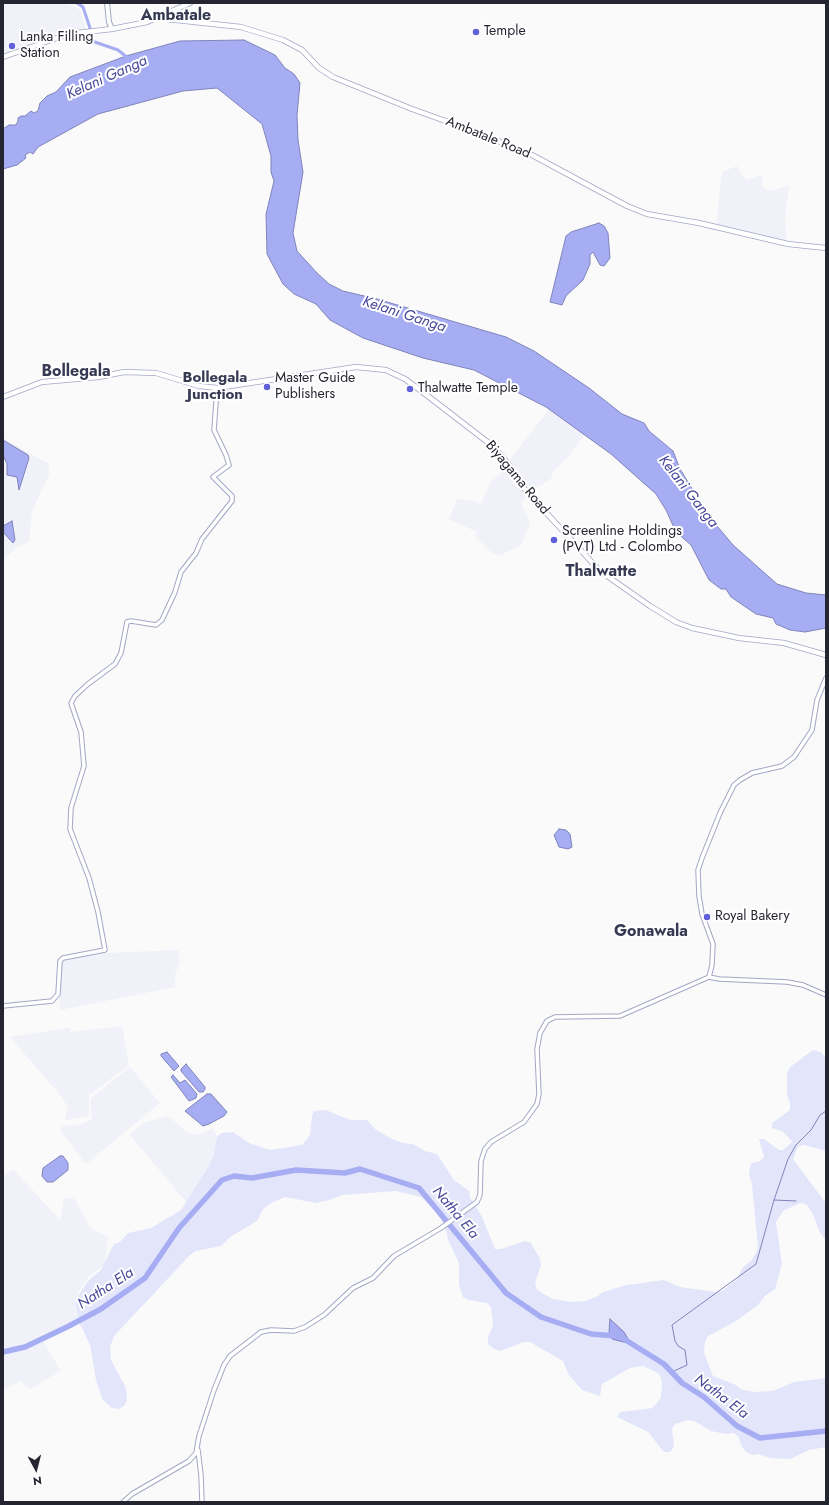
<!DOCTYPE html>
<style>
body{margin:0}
#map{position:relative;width:829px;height:1505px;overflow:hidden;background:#fafafa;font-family:Jost,sans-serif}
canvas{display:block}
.frame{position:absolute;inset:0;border:4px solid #242531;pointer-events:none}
.north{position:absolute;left:16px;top:1449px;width:40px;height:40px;-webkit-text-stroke:3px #fff;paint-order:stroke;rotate:173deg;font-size:11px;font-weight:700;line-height:16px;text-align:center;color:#242531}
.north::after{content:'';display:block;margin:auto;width:14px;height:18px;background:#242531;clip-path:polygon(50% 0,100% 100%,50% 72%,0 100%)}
</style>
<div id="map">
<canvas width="829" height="1505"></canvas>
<div class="frame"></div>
<div class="north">N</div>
</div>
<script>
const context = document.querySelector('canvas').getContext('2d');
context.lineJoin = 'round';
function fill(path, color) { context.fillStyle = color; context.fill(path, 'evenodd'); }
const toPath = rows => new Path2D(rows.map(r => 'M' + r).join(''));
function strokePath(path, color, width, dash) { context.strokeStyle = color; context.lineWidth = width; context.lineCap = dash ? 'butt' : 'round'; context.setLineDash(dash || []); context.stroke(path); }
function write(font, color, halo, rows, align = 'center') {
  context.font = font + ' Jost,sans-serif'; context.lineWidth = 4; context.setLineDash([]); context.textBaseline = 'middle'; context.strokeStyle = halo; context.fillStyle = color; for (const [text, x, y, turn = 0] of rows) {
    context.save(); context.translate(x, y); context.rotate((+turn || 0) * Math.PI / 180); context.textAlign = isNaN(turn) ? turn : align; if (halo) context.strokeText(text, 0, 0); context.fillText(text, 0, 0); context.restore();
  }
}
fill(toPath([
 [3,3,60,3,74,6,80,10,86,29,56,34,3,54],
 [737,166,743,177,748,180,762,175,763,188,771,191,790,185,787,199,785,221,787,242,716,226,722,172],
 [549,410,585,434,568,457,553,472,551,479,531,491,508,462],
 [3,438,49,464,49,475,32,511,29,542,18,546,3,560],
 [507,467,529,495,521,503,530,523,521,545,499,556,492,553,475,536,477,532,449,519,457,499,474,501,481,504,491,482],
 [178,950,180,962,175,974,175,987,60,1010,58,966,63,958,85,954],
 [122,1026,129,1065,89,1095,89,1116,65,1120,68,1107,61,1096,10,1037,70,1028,71,1032],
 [130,1067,160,1103,86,1164,59,1129,64,1126,80,1125,92,1119,90,1099],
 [168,1116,188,1133,200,1135,213,1128,222,1148,187,1203,130,1135,143,1123],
 [13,1169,60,1220,64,1198,75,1199,90,1228,108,1237,105,1265,89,1276,77,1293,91,1316,45,1336,42,1340,61,1371,30,1389,20,1381,3,1390,3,1177]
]), '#f0f1f9');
fill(toPath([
 [813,1050,821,1052,826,1059,826,1151,804,1145,798,1147,793,1159,825,1202,826,1240,820,1233,813,1214,806,1204,800,1203,783,1211,776,1222,782,1264,775,1289,765,1296,757,1306,736,1321,708,1336,705,1342,704,1353,713,1376,736,1385,741,1389,754,1392,772,1391,794,1382,826,1378,826,1447,809,1450,790,1459,770,1458,759,1454,752,1455,746,1452,742,1447,738,1436,733,1433,726,1434,711,1431,694,1421,688,1420,675,1424,672,1429,674,1447,670,1452,664,1452,648,1432,617,1417,620,1412,646,1409,652,1408,657,1403,661,1397,662,1385,661,1378,658,1373,643,1366,630,1368,602,1384,600,1396,582,1390,569,1375,563,1361,530,1342,523,1342,501,1351,494,1349,488,1344,488,1337,493,1326,491,1307,487,1303,468,1300,463,1297,459,1285,459,1263,448,1240,447,1234,439,1214,421,1197,396,1191,342,1195,329,1200,316,1203,285,1197,273,1202,263,1209,257,1221,230,1237,221,1246,196,1251,190,1255,114,1336,110,1347,111,1360,126,1388,127,1401,124,1406,119,1409,112,1408,102,1399,96,1380,90,1345,79,1322,76,1304,77,1298,87,1282,101,1270,114,1244,120,1242,128,1233,151,1228,181,1210,209,1166,214,1155,217,1137,221,1133,233,1132,249,1143,270,1150,302,1145,310,1135,312,1116,314,1111,326,1110,350,1120,367,1120,376,1130,392,1139,403,1143,413,1144,425,1151,437,1154,454,1180,469,1191,470,1197,482,1217,495,1249,501,1249,525,1241,531,1243,540,1259,541,1265,535,1283,537,1289,542,1293,553,1299,572,1302,585,1301,598,1296,603,1292,627,1285,664,1280,680,1287,716,1292,722,1291,737,1279,742,1268,752,1260,758,1248,752,1185,749,1174,751,1163,760,1161,764,1157,759,1139,764,1139,779,1150,783,1150,792,1142,791,1140,782,1131,772,1128,772,1123,790,1110,790,1103,787,1094,787,1073,790,1067]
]), '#e3e6fb');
const water = toPath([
 [244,40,275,55,285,68,294,74,300,83,297,115,298,140,303,172,293,233,297,251,317,273,329,284,343,291,377,299,506,337,534,351,589,388,622,414,644,423,649,431,673,451,680,469,694,492,696,501,733,545,777,584,806,593,826,595,826,628,805,632,790,630,776,624,773,618,756,614,731,597,726,589,721,589,709,580,691,545,676,532,666,510,656,494,611,454,546,407,474,370,423,358,363,338,330,320,316,304,294,294,283,284,267,254,266,214,274,181,271,172,271,156,262,124,217,88,183,91,98,114,38,147,33,154,30,152,25,155,26,158,17,165,3,169,3,129,9,125,16,125,18,121,18,118,21,116,25,116,31,111,34,113,38,111,40,103,47,96,56,92,70,77,126,56,180,41,244,40],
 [599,223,604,226,608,233,610,258,604,266,600,265,593,252,590,255,590,264,583,280,566,296,562,305,550,302,566,236,571,232,599,223],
 [3,440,28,455,29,458,19,490,17,477,7,475,7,464,3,455,3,440],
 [12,521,15,540,13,543,3,532,3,526,12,521],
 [559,829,566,830,570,834,572,847,568,849,559,847,554,835,559,829],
 [167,1052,179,1066,174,1071,161,1056,161,1054,167,1052],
 [186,1064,205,1087,205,1089,203,1092,199,1092,181,1071,181,1069,186,1064],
 [173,1075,180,1083,185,1080,197,1094,196,1098,189,1101,171,1077,173,1075],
 [207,1094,211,1094,227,1112,224,1116,209,1124,203,1126,185,1111,207,1094],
 [60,1156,63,1156,68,1163,68,1170,53,1182,47,1182,42,1176,43,1168,60,1156],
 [610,1319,624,1332,631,1344,612,1339,609,1332,610,1319]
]);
fill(water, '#a6adf3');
strokePath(water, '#7f84b9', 1);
strokePath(toPath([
 [774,1200,796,1201],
 [672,1372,687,1365,685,1350,678,1346,675,1341,672,1325,756,1264,774,1200,788,1159,796,1145,811,1130,820,1115,826,1111]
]), '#7f84b9', 1);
strokePath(toPath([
 [77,3,83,7,90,28,89,36,92,41,118,50,128,58]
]), '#a6adf3', 3);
strokePath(toPath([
 [624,1339,664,1364,682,1383,704,1397,737,1426,760,1438,826,1431],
 [3,1352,25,1347,67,1327,101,1309,145,1278,179,1228,222,1180,234,1176,252,1178,296,1170,345,1173,360,1169,419,1188,506,1293,541,1317,591,1334,616,1336]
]), '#a6adf3', 5.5);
const tertiary = toPath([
 [709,977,712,965,713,944,702,914,699,896,698,870,702,858,720,813,734,785,740,780,752,773,782,766,794,757,812,730,817,700,826,678],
 [709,977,719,979,787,982,803,985,826,995],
 [3,1006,52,1001,58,994,60,961,63,958,105,950,98,912,89,878,70,829,71,808,84,766,81,732,71,703,75,696,88,684,115,664,121,653,127,622,131,621,156,625,162,620,175,592,181,572,196,553,202,539,232,501,232,496,213,477,229,465,226,455,214,430,217,388],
 [198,1450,201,1475,202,1502],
 [123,1502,132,1494,189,1461,196,1453,199,1436,214,1390,224,1365,230,1356,261,1332,271,1330,294,1331,305,1327,324,1315,353,1288,373,1278,394,1256,441,1228,477,1202,480,1195,481,1161,485,1149,491,1142,524,1122,537,1104,539,1094,537,1049,540,1033,547,1021,555,1017,620,1016,709,977]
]);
const secondary = toPath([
 [107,3,109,22,112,29]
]);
const primary = toPath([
 [157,18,241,27,283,40,302,50,319,68,333,77,412,109,479,133,532,155,627,206,647,214,699,223,788,244,826,248],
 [3,57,68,34,112,29,147,22,190,3],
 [3,397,42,382,99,377,124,372,156,373,199,386,217,388,356,367,386,370,405,379,420,390,494,447,509,465,518,481,527,492,600,571,650,606,676,622,692,628,739,638,784,643,826,655]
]);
strokePath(tertiary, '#a3a7c5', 5.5);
strokePath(secondary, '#a3a7c5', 6);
strokePath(primary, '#a3a7c5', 6);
strokePath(tertiary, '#fff', 3.5);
strokePath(secondary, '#fff', 4);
strokePath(primary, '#fff', 4.5);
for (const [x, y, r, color] of [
 [476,32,4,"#6260d8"],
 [12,46,4,"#6260d8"],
 [267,387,4,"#6260d8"],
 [410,389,4,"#6260d8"],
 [554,540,4,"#6260d8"],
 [707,917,4,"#6260d8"]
]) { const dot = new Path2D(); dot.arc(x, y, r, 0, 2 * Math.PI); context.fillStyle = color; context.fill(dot); strokePath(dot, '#fff', 1.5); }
write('14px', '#242531', '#fff', [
 ["Temple",484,32],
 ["Lanka Filling",20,38],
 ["Station",20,54],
 ["Master Guide",275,379],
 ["Publishers",275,395],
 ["Thalwatte Temple",418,389],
 ["Screenline Holdings",562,532],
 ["(PVT) Ltd - Colombo",562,548],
 ["Royal Bakery",715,917]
], 'left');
write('14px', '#242531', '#fff', [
 ["Ambatale Road",488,138,22],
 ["Biyagama Road",517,478,50]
]);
write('italic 15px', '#48499b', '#fff', [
 ["Kelani Ganga",107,78,-24],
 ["Kelani Ganga",404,315,18],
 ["Kelani Ganga",688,492,52],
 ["Natha Ela",455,1213,50],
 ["Natha Ela",106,1289,-33],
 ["Natha Ela",721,1397,37]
]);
write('bold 15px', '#373a53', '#fff', [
 ["Bollegala",215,378],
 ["Junction",215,395]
]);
write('bold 16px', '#373a53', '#fff', [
 ["Ambatale",176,16],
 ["Bollegala",76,372],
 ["Thalwatte",601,572],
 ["Gonawala",651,932]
]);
</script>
